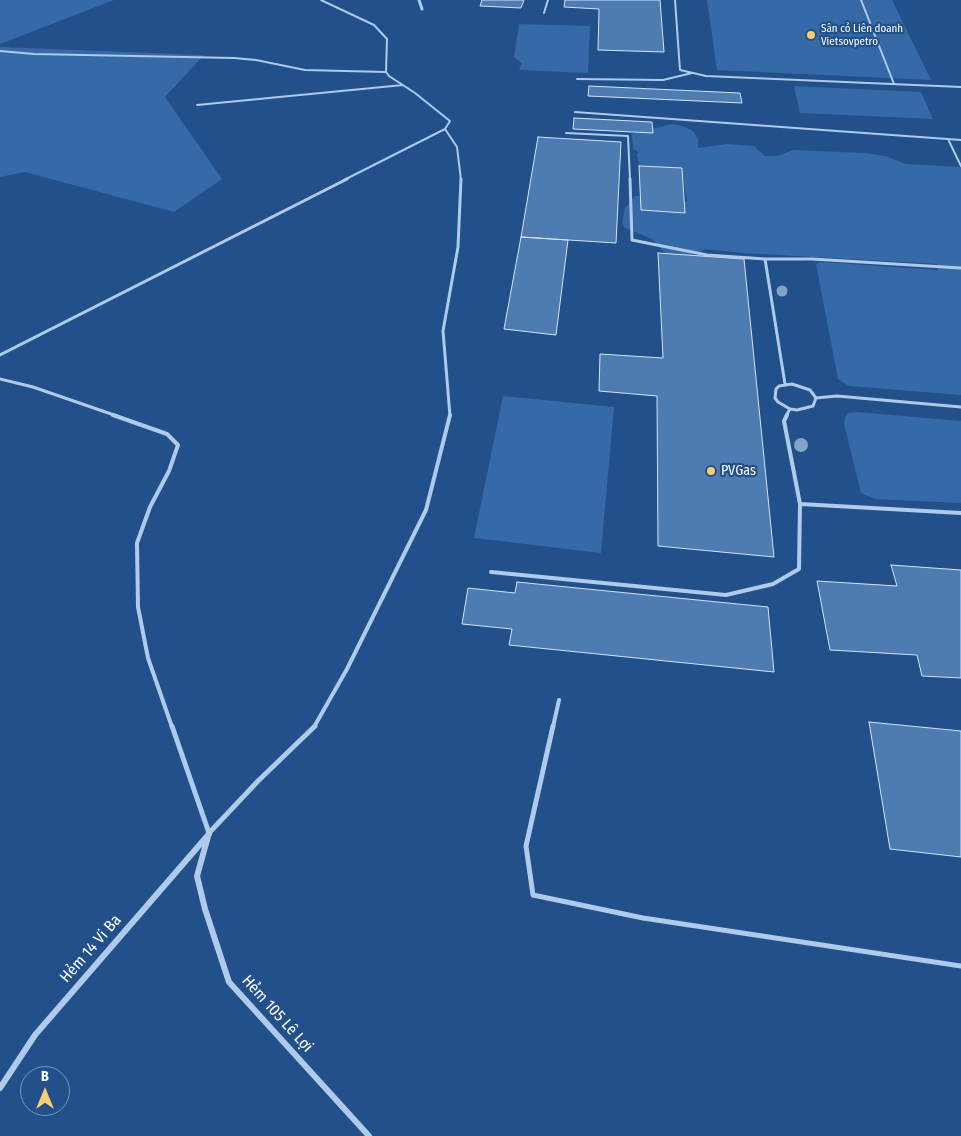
<!DOCTYPE html>
<meta charset="utf-8">
<style>
body{margin:0}
#map{position:relative;width:961px;height:1136px;overflow:hidden;background:#22508a;font-family:"Fira Sans Condensed",sans-serif}
canvas{display:block}
.north{position:absolute;left:20px;top:1066px;width:50px;height:50px;box-sizing:border-box;background:#22508a;border:1px solid #7a96b9;border-radius:50%;rotate:0deg;font-size:14px;font-weight:700;line-height:20px;text-align:center;color:#fff}
.north::after{content:'';display:block;margin:auto;width:18px;height:22px;background:#f6d071;clip-path:polygon(50% 0,100% 100%,50% 72%,0 100%)}
</style>
<div id="map">
<canvas width="961" height="1136"></canvas>
<div class="north">B</div>
</div>
<script>
const context = document.querySelector('canvas').getContext('2d');
context.lineJoin = 'round';
function fill(path, color) { context.fillStyle = color; context.fill(path, 'evenodd'); }
const toPath = rows => new Path2D(rows.map(r => 'M' + r).join(''));
function strokePath(path, color, width, dash) { context.strokeStyle = color; context.lineWidth = width; context.lineCap = dash ? 'butt' : 'round'; context.setLineDash(dash || []); context.stroke(path); }
function write(font, color, halo, rows, align = 'center') {
  context.font = font + ' "Fira Sans Condensed",sans-serif'; context.lineWidth = 4.5; context.setLineDash([]); context.textBaseline = 'middle'; context.strokeStyle = halo; context.fillStyle = color; for (const [text, x, y, turn = 0] of rows) {
    context.save(); context.translate(x, y); context.rotate((+turn || 0) * Math.PI / 180); context.textAlign = isNaN(turn) ? turn : align; if (halo) context.strokeText(text, 0, 0); context.fillText(text, 0, 0); context.restore();
  }
}
fill(toPath([
 [0,0,114,0,0,44],
 [707,0,892,0,931,80,717,70],
 [519,24,590,26,588,73,519,70,522,63,514,57],
 [0,47,204,55,165,97,222,179,174,212,25,172,0,177],
 [794,86,921,92,933,119,800,113],
 [672,124,685,127,693,131,698,139,698,148,727,144,754,146,765,156,777,156,793,150,865,153,885,156,906,164,961,167,961,395,849,386,838,379,816,264,821,262,938,270,937,264,743,253,706,249,685,257,665,253,652,239,625,228,622,223,625,208,635,196,673,197,687,202,682,168,639,166,637,154,639,152,633,149,632,134],
 [503,396,614,407,601,553,474,538],
 [857,412,961,421,961,503,875,499,861,493,844,424,845,417,848,413]
]), '#3669a7');
const building = toPath([
 [482,0,524,0,521,8,480,6,482,0],
 [565,0,660,0,664,52,598,50,599,9,564,7,565,0],
 [589,86,740,93,742,103,588,96,589,86],
 [574,118,652,122,653,133,573,129,574,118],
 [538,137,621,142,616,243,521,237,538,137],
 [639,166,682,168,685,213,641,210,639,166],
 [521,237,568,240,556,335,504,329,521,237],
 [658,253,744,259,774,557,658,546,657,396,599,391,600,354,663,358,658,253],
 [891,565,961,570,961,678,922,676,917,655,830,650,817,581,897,586,891,565],
 [517,582,768,607,774,672,509,645,512,629,462,624,468,588,515,593,517,582],
 [869,722,961,731,961,857,890,849,869,722]
]);
fill(building, '#4f7bb3');
strokePath(building, '#d4e4f8', 1);
strokePath(toPath([
 [321,0,374,25,387,39,386,72,389,76,415,93,450,121,445,129,344,180],
 [675,0,680,70,706,76,961,87],
 [861,0,894,84],
 [544,13,548,0],
 [0,51,34,54,234,58,256,60,305,70,386,72],
 [577,79,663,80,692,73],
 [197,105,403,85],
 [575,112,961,140],
 [445,129,457,147,461,180],
 [566,133,628,136,630,180],
 [948,139,961,166]
]), '#afcaea', 2);
strokePath(toPath([
 [630,179,632,240,707,255,765,259,785,384],
 [765,259,812,259,961,268],
 [0,355,347,179],
 [0,379,33,387,117,416],
 [792,384,810,390,816,398,813,406,797,410,790,409,778,402,775,398,776,389,779,386,792,384],
 [816,398,837,396,961,407],
 [450,416,443,331,458,247,461,179],
 [786,416,790,409]
]), '#afcaea', 3);
strokePath(toPath([
 [113,415,167,434,178,445,169,471,150,507,137,543,138,607,148,658,172,727],
 [800,504,961,513],
 [491,572,726,595,773,584,799,569,800,504,784,421,787,415],
 [314,727,347,669,426,510,450,415],
 [553,727,559,700]
]), '#afcaea', 4);
strokePath(toPath([
 [172,726,209,833,258,781,315,726],
 [553,726,526,846,533,895,643,918,961,966]
]), '#afcaea', 5);
strokePath(toPath([
 [419,0,422,9]
]), '#afcaea', 3);
strokePath(toPath([
 [209,833,197,876,205,909,229,982,369,1136],
 [0,1088,35,1035,209,834]
]), '#afcaea', 6);
context.fillStyle = '#84a1c6';
for (const [x, y, r] of [
 [782,291,5.5],
 [801,445,7]
]) { context.beginPath(); context.arc(x, y, r, 0, 2 * Math.PI); context.fill(); }
for (const [x, y, r, color] of [
 [811,35,5,"#f6d071"],
 [711,471,5,"#f6d071"]
]) { const dot = new Path2D(); dot.arc(x, y, r, 0, 2 * Math.PI); context.fillStyle = color; context.fill(dot); strokePath(dot, '#22508a', 2); }
write('11px', '#fff', '#22508a', [
 ["Sân cỏ Liên doanh",821,29],
 ["Vietsovpetro",821,42]
], 'left');
write('14px', '#fff', '#22508a', [
 ["PVGas",721,471]
], 'left');
write('16px', '#fff', '#22508a', [
 ["Hẻm 14 Vi Ba",91,949,-49],
 ["Hẻm 105 Lê Lợi",277,1014,48]
]);
</script>
